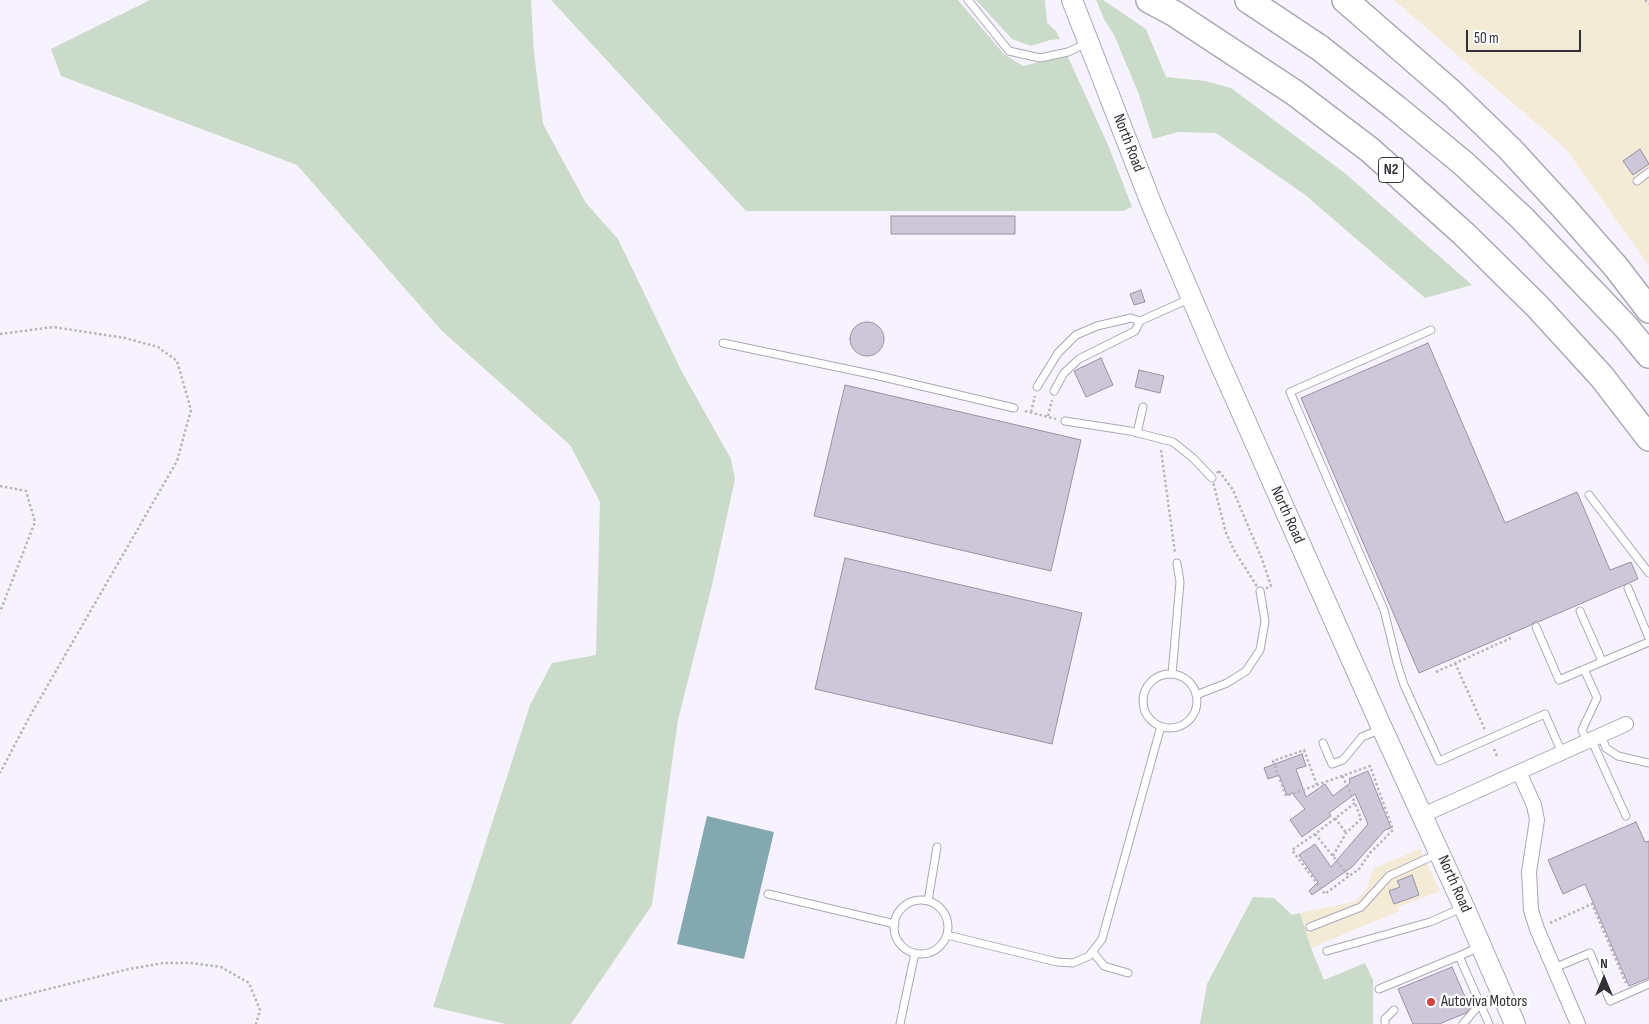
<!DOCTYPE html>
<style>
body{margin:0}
#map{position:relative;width:1649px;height:1024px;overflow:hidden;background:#f7f3fe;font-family:"Sofia Sans Condensed",sans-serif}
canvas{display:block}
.north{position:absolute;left:1579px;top:954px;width:50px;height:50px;-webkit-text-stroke:4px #fff;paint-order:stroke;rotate:0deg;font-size:14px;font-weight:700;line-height:20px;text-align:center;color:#322f36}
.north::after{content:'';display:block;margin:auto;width:18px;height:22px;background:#322f36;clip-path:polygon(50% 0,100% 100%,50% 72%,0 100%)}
.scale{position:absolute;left:1466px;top:30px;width:115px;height:22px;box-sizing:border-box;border:2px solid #322f36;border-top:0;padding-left:6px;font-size:15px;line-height:18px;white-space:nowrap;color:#322f36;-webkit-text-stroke:4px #fff;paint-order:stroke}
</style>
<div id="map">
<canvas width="1649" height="1024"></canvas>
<div class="north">N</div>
<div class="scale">50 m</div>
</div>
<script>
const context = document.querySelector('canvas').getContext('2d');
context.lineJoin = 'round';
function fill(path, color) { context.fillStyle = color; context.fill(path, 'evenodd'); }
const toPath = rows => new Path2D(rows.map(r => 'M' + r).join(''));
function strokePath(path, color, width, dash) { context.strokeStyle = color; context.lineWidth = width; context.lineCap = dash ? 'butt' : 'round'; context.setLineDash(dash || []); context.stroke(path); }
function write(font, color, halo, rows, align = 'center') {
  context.font = font + ' "Sofia Sans Condensed",sans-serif'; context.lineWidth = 4.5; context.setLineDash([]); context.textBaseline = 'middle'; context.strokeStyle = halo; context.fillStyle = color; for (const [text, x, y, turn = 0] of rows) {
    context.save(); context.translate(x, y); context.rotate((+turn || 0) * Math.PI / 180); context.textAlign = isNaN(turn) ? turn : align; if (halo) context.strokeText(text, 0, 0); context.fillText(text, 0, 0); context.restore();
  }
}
fill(toPath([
 [1394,0,1649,0,1649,266,1567,150],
 [1420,849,1440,891,1398,907,1399,911,1311,948,1300,913,1354,902,1367,889,1373,869]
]), '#f3ebd5');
fill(toPath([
 [150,0,531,0,534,53,543,124,586,203,618,239,681,370,731,459,735,479,712,585,678,720,652,905,571,1024,506,1024,433,1007,530,705,552,663,596,655,600,502,570,445,442,331,297,165,61,76,51,49],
 [551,0,958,0,1004,54,1023,66,1067,55,1109,147,1132,207,1123,211,746,211],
 [976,0,1045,0,1047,23,1056,31,1060,39,1050,40,1031,46,1012,39],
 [1096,0,1103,0,1146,29,1166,77,1206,81,1231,88,1346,174,1472,285,1425,298,1304,194,1216,133,1178,132,1153,139,1138,92,1114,35,1104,19],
 [1253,897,1274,898,1292,915,1300,913,1311,948,1324,980,1365,963,1373,980,1373,1024,1200,1024,1207,984]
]), '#cbdbc9');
fill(toPath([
 [707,816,774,832,744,959,677,944]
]), '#83a8b0');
const building = toPath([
 [1640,149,1649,164,1633,175,1623,161,1640,149],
 [891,216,1015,216,1015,234,891,234,891,216],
 [1141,290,1145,302,1134,305,1130,294,1141,290],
 '850 339a17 17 0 1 1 34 0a17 17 0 1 1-34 0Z',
 [1428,343,1505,523,1577,492,1610,570,1631,562,1638,579,1538,622,1534,622,1531,625,1419,673,1301,398,1428,343],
 [1101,358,1113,385,1086,397,1074,371,1101,358],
 [1139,370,1164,376,1160,393,1135,387,1139,370],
 [845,385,1081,440,1051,571,814,516,845,385],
 [845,558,1082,613,1052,744,815,689,845,558],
 [1302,754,1306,766,1296,769,1306,797,1325,784,1333,796,1350,783,1349,779,1368,771,1391,828,1385,830,1352,867,1312,895,1309,891,1318,882,1299,855,1315,844,1331,867,1368,824,1355,794,1329,813,1331,816,1302,837,1290,820,1305,809,1292,793,1287,795,1279,775,1268,779,1264,768,1302,754],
 [1636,822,1645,842,1649,841,1649,978,1629,986,1585,884,1563,894,1548,860,1636,822],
 [1412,875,1419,895,1394,904,1389,891,1400,887,1397,881,1412,875],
 [1452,967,1470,1008,1466,1013,1439,1024,1413,1024,1398,989,1452,967]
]);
fill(building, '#cec7d9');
strokePath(building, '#9891a2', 1);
const lane = toPath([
 [968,0,1009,51,1040,58,1068,52,1087,43],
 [1637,181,1649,172],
 [1431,330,1290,392,1384,610,1397,663,1404,685,1439,761,1545,714,1562,753],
 [723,343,875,375,1014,408],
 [1037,387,1058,353,1076,335,1097,326,1131,318,1140,321],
 [1054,391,1064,373,1079,359,1135,331,1140,321,1189,299],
 [1065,421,1130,431,1173,442,1193,458,1212,478],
 [1137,433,1143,407],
 [1589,495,1649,573],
 [1628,588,1649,638],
 [1580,611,1602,661],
 [1536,627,1559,680,1649,642],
 [1584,669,1597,698,1582,730,1587,741],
 [1172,674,1180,582,1177,563],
 '1143 701a27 27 0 1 1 54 0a27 27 0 1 1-54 0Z',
 [1196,695,1227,683,1246,671,1260,650,1265,621,1260,591],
 [1601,735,1606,748,1618,756,1649,763],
 [1591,739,1626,816],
 [1323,743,1332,764,1343,760,1362,737,1381,729],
 [768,894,895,924],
 '894 927a27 27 0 1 1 54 0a27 27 0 1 1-54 0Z',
 [928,901,937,847],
 [1310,927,1361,907,1389,876,1437,854],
 [947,935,1057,962,1073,963,1089,956,1102,939,1161,726],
 [1327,951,1430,922,1462,908],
 [1093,952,1104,966,1128,973],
 [1459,956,1480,947],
 [1554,968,1590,953,1610,1001,1649,984],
 [1379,989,1459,956,1489,1024],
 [900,1024,915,953],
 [1385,1024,1385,1019,1394,1010],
 [1463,1024,1480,1004,1500,996]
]);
const street = toPath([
 [1519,772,1534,805,1537,820,1529,872,1531,910,1537,929,1578,1024],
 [1423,815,1626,724]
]);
const secondary = toPath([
 [1072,0,1153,208,1217,357,1382,728,1464,907,1515,1024]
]);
const highway = toPath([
 [1149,0,1175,14,1295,93,1370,150,1464,234,1538,307,1602,377,1649,438],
 [1248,0,1320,48,1395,107,1463,163,1522,218,1626,327,1649,355],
 [1345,0,1452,93,1510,149,1565,209,1616,267,1649,310]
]);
strokePath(lane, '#aca6b7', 9);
strokePath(street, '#aca6b7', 16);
strokePath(secondary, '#aca6b7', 22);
strokePath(highway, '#aca6b7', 28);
strokePath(toPath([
 [1645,0,1649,4],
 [0,334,53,327,125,338,158,347,177,361,191,410,177,461,30,716,0,773],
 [1025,411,1056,419],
 [1031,412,1035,396],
 [1048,416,1052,400],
 [1161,450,1175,553],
 [1219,471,1233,490,1262,559,1271,586,1260,591,1235,552,1226,533,1212,478,1219,471],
 [0,486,26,491,35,522,0,612],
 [1455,663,1485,730],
 [1436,672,1511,638],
 [1494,749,1497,756],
 [1317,785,1304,750,1273,761,1286,796,1317,785,1370,766,1393,830,1370,853,1359,869,1349,876],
 [1335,818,1346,833],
 [1315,834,1349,876,1325,894,1292,850,1315,834,1355,803,1342,775],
 [1333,856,1346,833,1361,819,1355,803],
 [1550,923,1592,904,1626,983],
 [0,1001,129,969,163,963,191,963,221,967,249,983,260,1010,256,1024]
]), '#b8b5be', 2.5, [2.5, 2.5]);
strokePath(lane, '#fff', 7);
strokePath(street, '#fff', 14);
strokePath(secondary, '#fff', 20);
strokePath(highway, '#fff', 25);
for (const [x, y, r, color] of [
 [1431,1002,5,"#d1433e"]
]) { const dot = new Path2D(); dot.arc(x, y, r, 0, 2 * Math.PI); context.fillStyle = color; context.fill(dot); strokePath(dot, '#fff', 2); }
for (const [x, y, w] of [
 [1391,170,25]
]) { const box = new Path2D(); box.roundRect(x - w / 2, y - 12.5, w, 25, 4); context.fillStyle = '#fff'; context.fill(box); strokePath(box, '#322f36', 1); }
write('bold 15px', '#322f36', null, [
 ["N2",1391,170]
]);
write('16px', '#322f36', '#fff', [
 ["North Road",1128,143,69],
 ["North Road",1287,515,66],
 ["North Road",1454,884,66]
]);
write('16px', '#322f36', '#fff', [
 ["Autoviva Motors",1441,1002]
], 'left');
</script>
